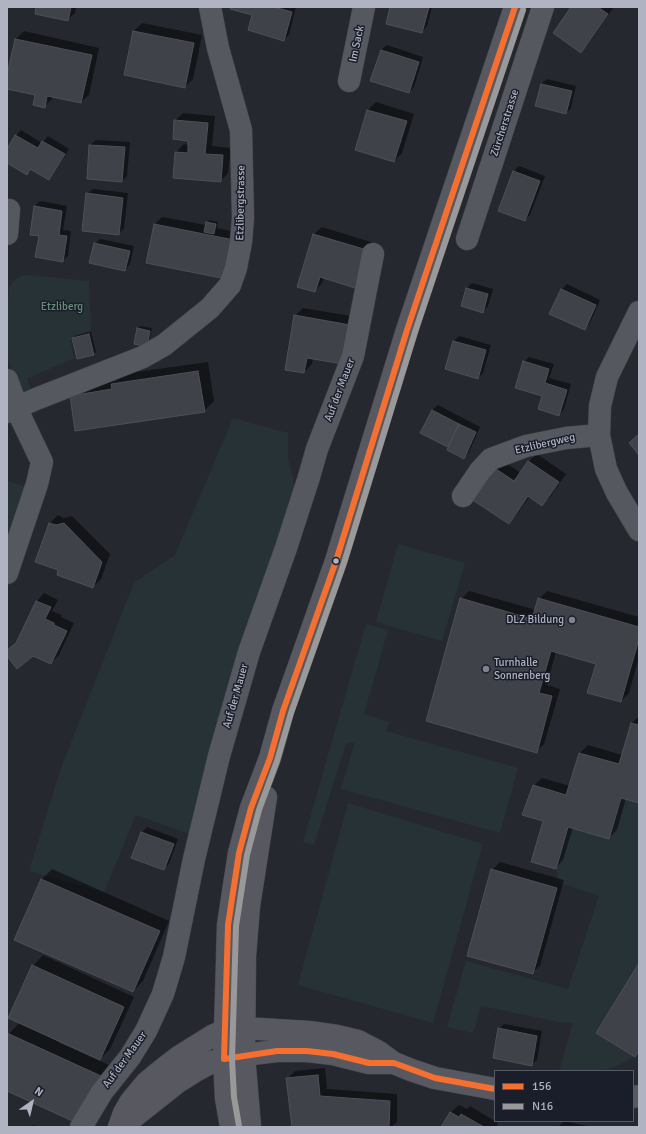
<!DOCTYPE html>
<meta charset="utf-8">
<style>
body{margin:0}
#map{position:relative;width:646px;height:1134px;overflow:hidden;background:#262830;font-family:Signika,sans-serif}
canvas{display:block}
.frame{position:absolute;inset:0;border:8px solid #afb3c2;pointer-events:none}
.legend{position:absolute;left:494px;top:1070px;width:140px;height:52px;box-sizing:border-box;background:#1a1e2a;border:1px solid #565a67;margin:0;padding:5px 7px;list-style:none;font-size:12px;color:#afb3c2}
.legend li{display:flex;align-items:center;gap:8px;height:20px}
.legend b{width:20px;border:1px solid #565a67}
.north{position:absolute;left:12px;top:1082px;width:40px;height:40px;-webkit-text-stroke:3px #1a1e2a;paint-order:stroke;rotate:34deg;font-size:11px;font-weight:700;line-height:16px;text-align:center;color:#afb3c2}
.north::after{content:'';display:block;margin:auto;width:14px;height:18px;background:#afb3c2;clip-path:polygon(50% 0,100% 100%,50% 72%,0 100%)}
</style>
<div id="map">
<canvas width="646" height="1134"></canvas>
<div class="frame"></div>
<ul class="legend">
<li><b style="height:5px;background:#f46f30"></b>156</li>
<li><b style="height:5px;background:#999"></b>N16</li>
</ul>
<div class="north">N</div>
</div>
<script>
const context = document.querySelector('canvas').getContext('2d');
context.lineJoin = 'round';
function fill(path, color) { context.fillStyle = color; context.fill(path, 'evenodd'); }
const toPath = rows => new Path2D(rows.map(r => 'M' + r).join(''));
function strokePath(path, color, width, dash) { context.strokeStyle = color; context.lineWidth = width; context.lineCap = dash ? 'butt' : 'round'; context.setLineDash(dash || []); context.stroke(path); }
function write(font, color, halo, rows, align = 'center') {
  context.font = font + ' Signika,sans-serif'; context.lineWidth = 3; context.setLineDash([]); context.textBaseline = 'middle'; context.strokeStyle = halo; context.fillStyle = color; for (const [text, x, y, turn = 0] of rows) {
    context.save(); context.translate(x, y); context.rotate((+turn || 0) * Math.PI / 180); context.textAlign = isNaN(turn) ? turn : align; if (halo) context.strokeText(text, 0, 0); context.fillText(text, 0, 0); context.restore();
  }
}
fill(toPath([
 [28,275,89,281,91,330,75,335,70,340,74,358,27,379,34,395,28,395,20,392,15,385,7,353,7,308,9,287,16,279,21,276],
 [233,418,288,433,288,459,295,486,189,834,136,815,104,892,29,871,61,768,134,583,175,555],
 [7,481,28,487,7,547],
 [398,544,465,563,442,641,376,622],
 [366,624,388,630,364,714,389,722,386,731,518,768,500,833,341,789,355,742,346,744,314,845,303,842],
 [621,798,639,803,639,963,596,1033,635,1057,605,1071,559,1071,573,1023,558,1022,481,1006,473,1033,447,1027,466,961,568,989,599,896,560,883,556,869,568,827,609,839],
 [348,803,483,844,433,1023,298,985]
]), '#273237');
fill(toPath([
 [37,7,76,7,75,13,67,20],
 [232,7,296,7,289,35,283,40,253,15],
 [391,7,432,7,427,26,422,32],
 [572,7,610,7,613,8,586,47,581,52],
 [142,23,202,35,193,79,185,87,125,75,134,31],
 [24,31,99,48,89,95,81,102,53,96,52,99,44,107,36,94,7,88,7,80,16,39],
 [387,45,423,57,414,87,409,92,372,80,381,50],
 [547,79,576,86,571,108,566,113,541,84],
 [376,102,414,114,402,153,394,161,356,149,368,110],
 [183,113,215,116,212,146,231,148,228,173,221,181,176,152,184,144,189,145,190,140,175,121],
 [21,130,42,143,48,136,69,149,54,173,49,179,32,168,26,173,7,161,7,151,16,136],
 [96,140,130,142,127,176,122,181,88,179,90,145],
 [519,166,545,176,530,215,525,220,499,210,514,171],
 [93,189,128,193,124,228,119,233,87,194],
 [40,201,67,206,63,230,71,231,68,256,62,261,40,236,35,206],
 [162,217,206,225,209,220,218,222,217,228,241,233,234,270,155,224],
 [322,227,374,243,363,279,324,278,322,283,315,291,314,234],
 [100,239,134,246,130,264,125,270,95,244],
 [472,283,493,289,488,306,483,311,462,305,467,288],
 [567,284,600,300,590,323,585,328,562,289],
 [303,308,357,317,313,358,312,364,304,372,295,316],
 [140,326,152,328,149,343,138,328],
 [91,332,96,352,94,354,73,338,75,336],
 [459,336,491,345,483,373,478,378,454,341],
 [529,357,554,364,549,378,571,384,564,409,559,415,543,396,524,362],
 [208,362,214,401,204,411,71,396,81,386,116,381,122,374],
 [438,405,480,427,469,452,464,457,450,446,421,433,432,410],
 [537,454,566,474,550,497,542,504,530,496,516,515,509,523,469,497,498,458,521,473,529,461],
 [58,515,64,518,72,516,110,554,101,579,93,587,50,523],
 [469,591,536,610,539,599,547,591,639,617,639,657,629,693,621,701,597,663,556,651,547,685,560,689,544,744,536,752,461,599],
 [44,593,58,600,52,611,62,615,61,617,74,623,59,655,51,663,33,655,7,655,7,651,19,640,37,601],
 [639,716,639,802,626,798,617,830,609,838,573,827,563,860,556,868,534,785,542,778,570,786,580,753,588,745,622,755,632,723],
 [147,827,178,839,169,864,163,869,132,858,142,832],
 [500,862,564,880,540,966,532,973,492,870],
 [52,869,169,921,143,981,133,991,15,939,42,879],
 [43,955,134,997,110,1049,100,1059,59,1040,58,1042,111,1066,79,1123,7,1090,7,1036,20,1022,33,966],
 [504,1024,542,1031,537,1060,531,1065,499,1029],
 [325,1068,327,1089,397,1094,397,1122,391,1127,293,1127,287,1079,295,1071],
 [459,1105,467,1109,470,1106,498,1123,496,1127,443,1127,451,1112],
 [564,1121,587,1126,588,1127,558,1127],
 [34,1125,38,1127,31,1127]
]), '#0007');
const building = toPath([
 [36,7,71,7,68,21,35,14,36,7],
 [231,7,274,7,292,12,284,41,248,30,252,15,230,9,231,7],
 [390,7,429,7,422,33,386,24,390,7],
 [571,7,598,7,608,14,581,53,553,33,571,7],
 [133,31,194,43,185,88,124,75,133,31],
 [15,39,92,55,81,103,47,96,45,108,33,105,35,95,7,89,7,75,15,39],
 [381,50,419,62,409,93,370,81,381,50],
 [541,84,572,91,566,114,535,106,541,84],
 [367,110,407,121,394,162,355,150,367,110],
 [174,120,208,123,205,154,223,155,221,182,173,178,175,152,188,153,188,141,173,139,174,120],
 [15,135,38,148,42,141,65,154,49,180,30,169,27,175,7,163,7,149,15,135],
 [89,145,125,147,122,182,87,179,89,145],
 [513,171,540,181,525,221,498,211,513,171],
 [86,193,123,198,119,235,82,231,86,193],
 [34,206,62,211,59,235,67,236,63,262,35,257,39,236,30,235,34,206],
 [206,222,216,224,214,234,204,232,206,222],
 [154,224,234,240,226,279,146,263,154,224],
 [313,234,367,250,355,288,320,277,315,292,297,287,313,234],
 [94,243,130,251,125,271,89,263,94,243],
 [466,288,488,294,483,313,461,306,466,288],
 [561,289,596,305,585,330,549,314,561,289],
 [294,315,350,325,343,364,307,358,304,373,285,370,294,315],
 [137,328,150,331,147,347,134,344,137,328],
 [89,334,94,355,77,359,72,338,89,334],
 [453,341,486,350,478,379,445,369,453,341],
 [523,361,549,369,545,383,567,390,559,416,538,409,542,396,515,388,523,361],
 [198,371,205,412,75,431,70,396,112,389,111,384,198,371],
 [432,410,459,424,448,447,420,433,432,410],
 [459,424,476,432,464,459,447,450,459,424],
 [639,434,639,455,629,443,639,434],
 [528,461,559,482,542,506,528,496,509,524,468,497,490,465,514,481,528,461],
 [49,523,56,525,64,523,102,562,93,588,57,575,58,570,35,562,49,523],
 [460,598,532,619,538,598,639,627,639,639,621,702,587,693,596,664,551,651,539,693,552,696,537,753,426,721,460,598],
 [36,601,51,607,45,619,54,623,54,625,67,631,51,664,33,656,17,669,7,656,7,650,16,643,36,601],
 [631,723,639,725,639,803,621,798,609,839,568,827,556,869,531,862,543,821,522,815,533,785,566,795,579,753,619,764,631,723],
 [141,832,174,844,164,870,131,858,141,832],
 [491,869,557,888,533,974,467,956,491,869],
 [41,879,160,931,133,992,14,940,41,879],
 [639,963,639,1051,635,1057,596,1033,639,963],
 [32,965,124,1007,100,1060,8,1018,32,965],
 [498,1028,537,1036,532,1066,493,1058,498,1028],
 [7,1033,101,1076,79,1124,7,1091,7,1033],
 [318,1075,320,1096,390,1101,389,1127,292,1127,286,1078,318,1075],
 [450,1112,459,1117,461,1114,484,1127,441,1127,450,1112]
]);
fill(building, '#404249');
strokePath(building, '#4d5058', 1);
const minor = toPath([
 [349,81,364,7],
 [7,210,9,210,7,234],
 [467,239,543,7],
 [639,312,607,377,600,406,599,435,606,469,617,493,639,530],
 [7,380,20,416,42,462,37,484,7,573],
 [7,412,36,399,143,357,164,345,210,308,230,285,236,268,241,242,243,218,241,130,218,48,210,7],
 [463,496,480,471,491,459,526,446,566,438,599,435],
 [81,1127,102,1092,130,1057,146,1031,163,994,174,957,194,859,219,756,249,652,286,548,309,477,317,449,353,356,373,254]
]);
const major = toPath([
 [633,1097,639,1096],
 [119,1127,124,1113,131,1101,146,1083,163,1069,180,1056,212,1036,225,1030,243,1028,309,1032,337,1036,358,1041,379,1052,394,1063,411,1070,435,1078,495,1089],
 [119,1127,130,1120,178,1082,197,1070,212,1062,224,1059,244,1055,277,1051,307,1051,333,1054,369,1063,394,1063],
 [231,1127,226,1098,224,1059,226,997,228,925,239,853,251,808,270,758,283,711,336,561,407,330,515,7],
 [250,1127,244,1055,245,956,249,906,266,797]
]);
strokePath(minor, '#424349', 23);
strokePath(major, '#43454d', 23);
strokePath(minor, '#55585f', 22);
strokePath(major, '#585960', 22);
strokePath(toPath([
 [224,1059,228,925,239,853,251,808,270,758,283,711,336,561,407,330,515,7],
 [224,1059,277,1051,307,1051,333,1054,369,1063,394,1063,435,1078,495,1089]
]), '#f46f30', 6);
strokePath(toPath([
 [239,1126,234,1097,232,1059,236,926,247,855,259,810,277,761,291,713,344,563,415,332,523,10]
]), '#999', 6);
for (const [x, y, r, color] of [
 [336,561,3.5,"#afb3c2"],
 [572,620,4,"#7f828f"],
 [486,669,4,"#7f828f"]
]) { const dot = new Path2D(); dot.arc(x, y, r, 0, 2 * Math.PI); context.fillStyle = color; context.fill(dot); strokePath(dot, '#1a1e2a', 1.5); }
write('11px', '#afb3c2', '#1a1e2a', [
 ["Im Sack",357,44,-78],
 ["Zürcherstrasse",505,123,-72],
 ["Etzlibergstrasse",241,203,-89],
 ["Auf der Mauer",340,390,-69],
 ["Etzlibergweg",545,444,-13],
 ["Auf der Mauer",236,696,-74],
 ["Auf der Mauer",125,1060,-54]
]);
write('11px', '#699079', '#1a1e2a', [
 ["Etzliberg",62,307]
]);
write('11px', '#afb3c2', '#1a1e2a', [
 ["DLZ Bildung",564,620],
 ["Turnhalle",494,663,"left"],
 ["Sonnenberg",494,676,"left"]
], 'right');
</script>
